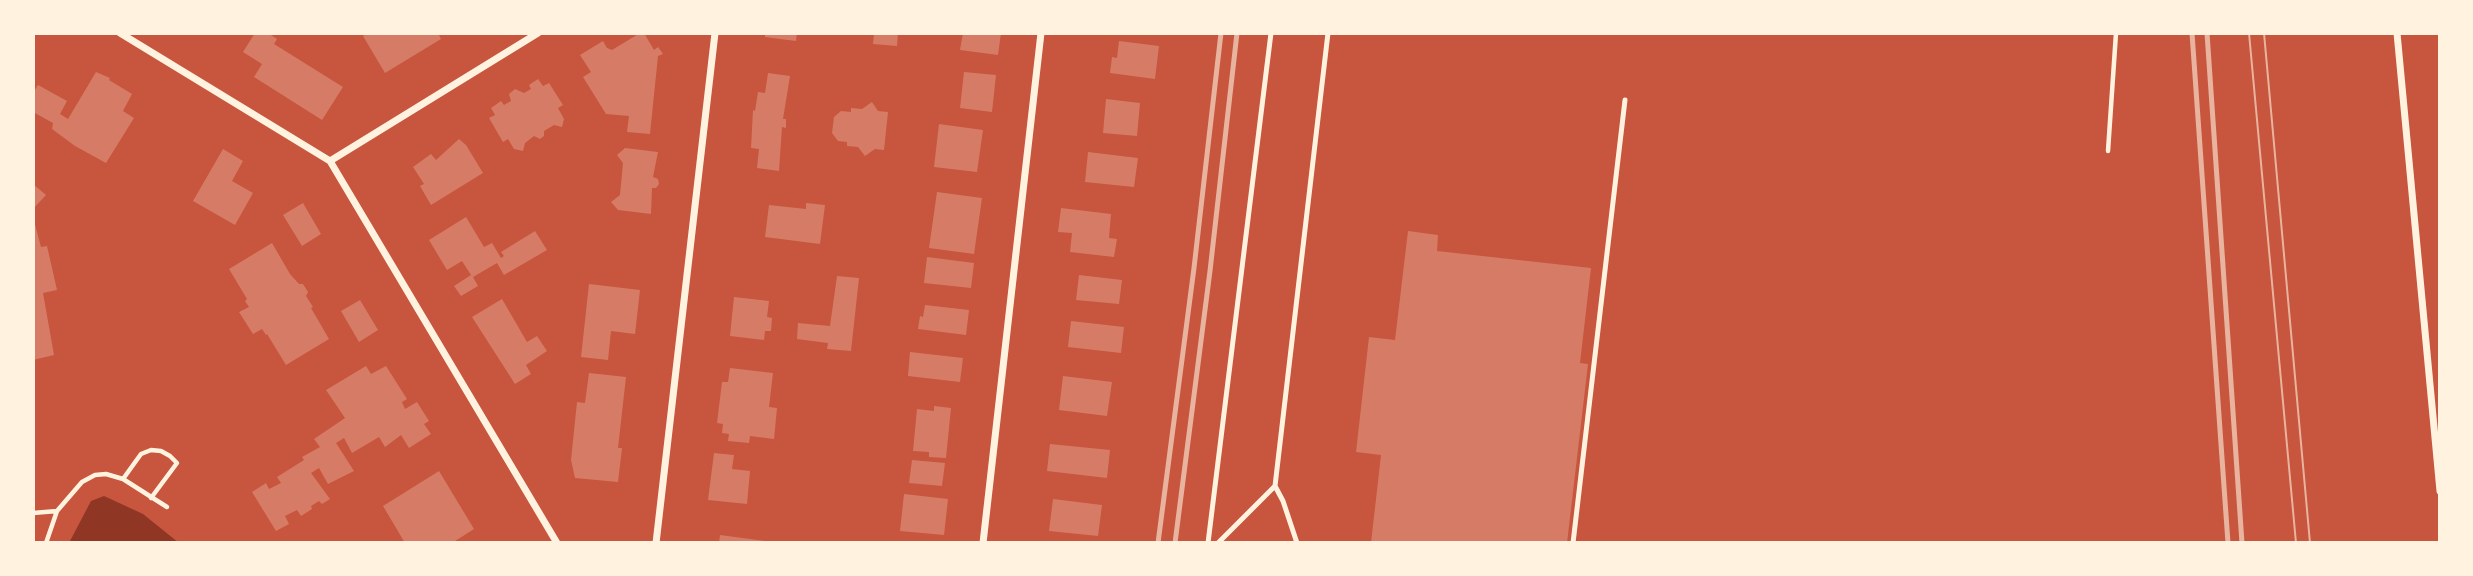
<!DOCTYPE html>
<style>
body{margin:0}
#map{position:relative;width:2473px;height:576px;overflow:hidden;background:#c8553d;font-family:Commissioner,sans-serif}
canvas{display:block}
.frame{position:absolute;inset:0;border:35px solid #fff3e0;pointer-events:none}
</style>
<div id="map">
<canvas width="2473" height="576"></canvas>
<div class="frame"></div>
</div>
<script>
const context = document.querySelector('canvas').getContext('2d');
context.lineJoin = 'round';
function fill(path, color) { context.fillStyle = color; context.fill(path, 'evenodd'); }
const toPath = rows => new Path2D(rows.map(r => 'M' + r).join(''));
function strokePath(path, color, width, dash) { context.strokeStyle = color; context.lineWidth = width; context.lineCap = dash ? 'butt' : 'round'; context.setLineDash(dash || []); context.stroke(path); }
fill(toPath([
 [104,496,143,514,179,543,69,543,91,501]
]), '#8f3625');
fill(toPath([
 [255,33,268,33,277,39,274,44,343,87,322,120,254,77,262,64,243,52],
 [368,33,438,33,441,39,385,73,363,36],
 [640,33,644,33,654,50,658,47,663,54,658,56,650,134,627,132,629,116,606,114,583,77,591,72,580,55,603,41,607,48,612,50],
 [765,33,797,33,796,41,765,37],
 [874,33,898,33,897,46,873,44],
 [963,33,1001,33,998,55,960,50],
 [1119,41,1159,46,1155,79,1110,73,1112,57,1117,58],
 [96,72,110,78,109,80,132,94,123,111,134,118,106,163,75,146,52,129,53,123,33,112,33,93,38,85,67,101,60,114,68,119],
 [964,72,996,75,992,112,960,108],
 [768,73,790,76,783,119,786,119,786,128,782,127,779,171,757,168,759,149,751,148,753,110,755,111,758,92,765,93],
 [538,79,543,86,549,83,563,105,558,108,564,119,562,127,554,125,544,131,544,136,540,139,534,136,525,143,523,151,514,149,508,139,503,142,489,118,495,115,491,108,501,101,504,105,511,101,509,94,515,89,524,93,531,89,529,85],
 [1106,99,1140,103,1137,136,1103,133],
 [872,102,878,111,888,112,884,150,875,149,865,156,858,147,847,146,847,142,838,141,832,133,834,117,841,111,851,112,851,108,862,109],
 [939,124,983,130,977,172,934,167],
 [459,139,466,145,483,173,431,205,420,186,424,184,413,167,431,154,436,160],
 [625,148,658,152,653,177,658,179,659,184,656,188,652,188,651,214,618,210,611,202,620,195,623,163,617,155],
 [223,149,243,161,232,181,253,193,235,225,193,201],
 [1088,152,1138,158,1134,187,1085,182],
 [33,184,46,195,33,209],
 [937,192,982,198,974,254,929,248],
 [303,203,321,234,302,246,283,215],
 [806,203,825,205,820,244,765,237,769,205,806,209],
 [1061,208,1111,214,1109,238,1117,239,1114,257,1070,252,1072,233,1058,232],
 [33,217,41,247,47,246,57,290,43,293,54,355,33,360],
 [466,217,484,247,492,243,501,258,504,256,501,252,535,231,547,250,504,275,497,263,473,277,478,286,461,296,454,286,471,275,462,261,447,270,429,240],
 [1408,231,1438,235,1437,251,1591,268,1580,363,1588,364,1567,543,1371,543,1381,455,1356,452,1369,337,1395,340],
 [272,243,290,274,299,284,303,284,308,292,306,296,313,307,311,308,329,339,286,365,267,334,266,335,262,329,253,334,239,312,249,307,245,301,247,299,229,269],
 [927,257,974,263,971,288,924,283],
 [1079,275,1122,280,1119,304,1076,300],
 [837,276,859,278,851,351,827,349,828,343,797,339,798,323,830,326],
 [589,284,640,290,635,334,611,331,608,360,581,357],
 [734,297,769,301,767,317,772,318,771,331,765,331,764,340,730,336],
 [502,299,527,342,537,336,547,351,526,365,531,374,515,384,472,317],
 [360,300,378,330,359,342,341,311],
 [925,305,969,310,966,335,918,329,920,316,923,317],
 [1071,321,1124,327,1121,353,1068,347],
 [910,352,963,358,960,382,908,376],
 [366,366,371,374,386,366,407,399,402,402,405,409,417,402,429,421,424,424,431,434,409,448,401,435,385,447,379,437,352,453,344,438,336,443,354,471,328,484,319,468,311,473,330,499,322,504,319,501,311,506,312,509,301,516,297,510,285,516,289,524,276,531,252,492,266,483,269,489,281,483,277,477,304,460,302,457,320,447,314,439,345,418,326,390],
 [730,368,773,373,769,407,777,408,774,439,750,436,749,443,728,441,729,434,722,433,723,424,717,423,722,382,728,382],
 [589,373,626,377,618,448,622,448,618,482,575,478,571,460,577,402,585,403],
 [1063,376,1112,382,1107,416,1059,410],
 [934,406,951,408,946,458,929,457,929,452,913,451,917,409,934,411],
 [1050,444,1110,450,1107,478,1047,471],
 [714,453,734,455,732,469,750,471,747,504,708,500],
 [912,460,945,463,942,486,909,483],
 [439,471,474,529,452,543,405,543,383,506],
 [904,494,948,499,944,535,900,531],
 [1053,499,1102,505,1098,536,1049,531],
 [720,535,765,541,765,543,719,543]
]), '#d67c66');
strokePath(toPath([
 [2108,151,2116,33],
 [123,479,141,454,151,450,161,451,170,456,177,463,151,498],
 [33,513,57,511],
 [46,543,57,511,82,482,95,475,106,474,123,479,167,507]
]), '#fff3e0', 4.5);
strokePath(toPath([
 [1275,486,1283,501,1297,543],
 [1208,543,1271,33],
 [1218,543,1275,486,1328,33],
 [1573,543,1625,100]
]), '#fff3e0', 5);
strokePath(toPath([
 [120,33,330,161,557,543],
 [2397,33,2440,491],
 [330,161,538,33],
 [656,543,715,33],
 [983,543,1041,33]
]), '#fff3e0', 7);
strokePath(toPath([
 [2249,33,2296,543],
 [2264,33,2310,543]
]), '#e9b49f', 2);
strokePath(toPath([
 [2192,33,2228,543],
 [2207,33,2242,543],
 [1158,543,1194,268,1221,33],
 [1175,543,1210,271,1237,33]
]), '#e9b49f', 5);
</script>
